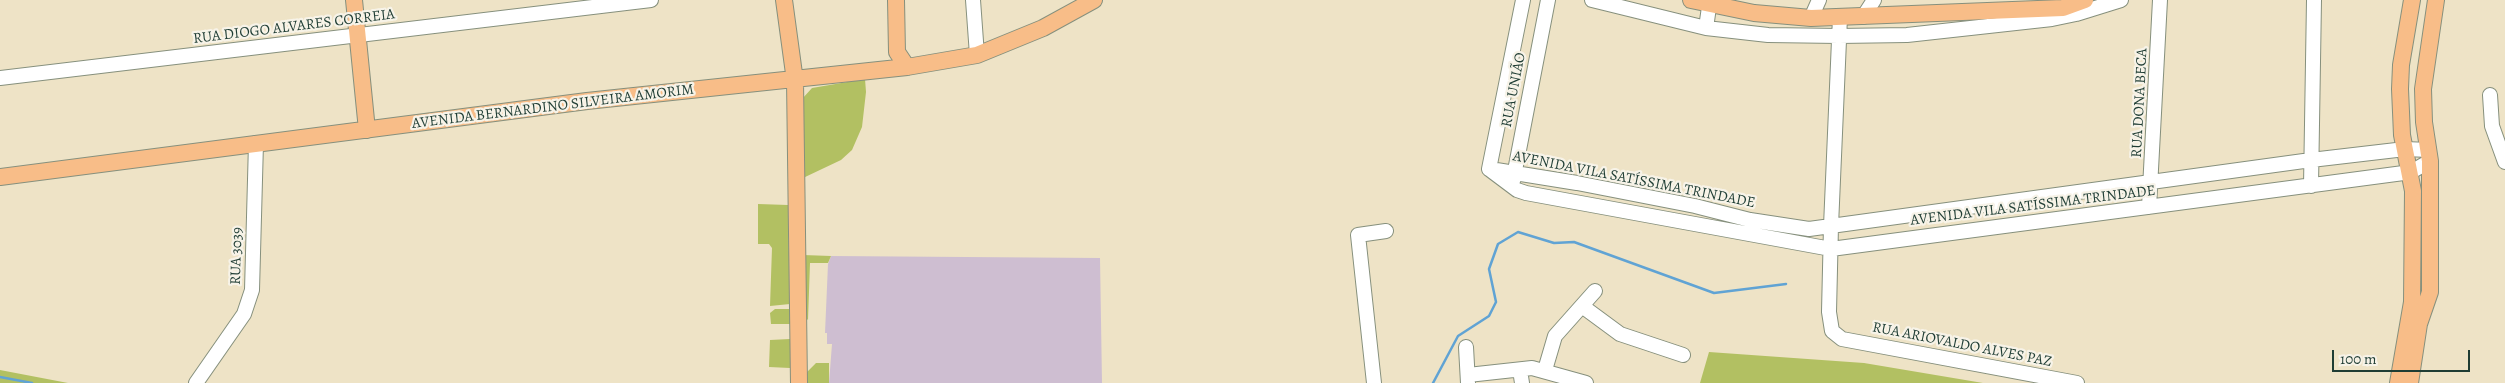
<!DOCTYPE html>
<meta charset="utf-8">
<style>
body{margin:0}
#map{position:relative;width:2505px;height:383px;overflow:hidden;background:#eee3c6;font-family:Alegreya,serif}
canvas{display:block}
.scale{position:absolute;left:2332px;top:350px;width:138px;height:22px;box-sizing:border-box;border:2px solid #1f3d34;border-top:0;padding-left:6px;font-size:15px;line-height:18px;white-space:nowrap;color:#1f3d34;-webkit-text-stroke:4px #f7f3e8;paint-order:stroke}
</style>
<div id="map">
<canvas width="2505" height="383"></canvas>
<div class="scale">100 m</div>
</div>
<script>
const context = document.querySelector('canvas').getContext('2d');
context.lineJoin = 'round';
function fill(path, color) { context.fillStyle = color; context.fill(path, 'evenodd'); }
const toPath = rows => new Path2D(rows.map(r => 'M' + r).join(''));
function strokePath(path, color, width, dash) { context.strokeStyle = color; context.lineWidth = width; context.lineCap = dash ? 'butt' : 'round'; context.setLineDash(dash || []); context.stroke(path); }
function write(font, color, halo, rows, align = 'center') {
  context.font = font + ' Alegreya,serif'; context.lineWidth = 4.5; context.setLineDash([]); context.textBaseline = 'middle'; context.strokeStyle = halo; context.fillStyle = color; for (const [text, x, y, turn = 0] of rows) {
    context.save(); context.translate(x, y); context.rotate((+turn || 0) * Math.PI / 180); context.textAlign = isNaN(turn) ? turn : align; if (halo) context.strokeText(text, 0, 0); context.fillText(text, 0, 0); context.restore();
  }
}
fill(toPath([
 [831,256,1100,258,1102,383,829,383,832,344,827,344,827,333,825,333,828,264]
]), '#cebed1');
fill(toPath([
 [865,79,866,92,862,127,852,150,841,160,803,178,802,99,812,88],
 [758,204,788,205,790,304,770,306,772,248,769,244,758,244],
 [803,255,831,256,828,263,810,263,808,320,802,314],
 [775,309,790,309,791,324,771,324,770,313],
 [790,339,790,368,769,367,770,340],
 [1709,352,1864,363,1983,383,1700,383],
 [816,363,829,363,829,383,804,383,804,375],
 [0,370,68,383,0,383]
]), '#b2c062');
strokePath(toPath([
 [0,377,32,383],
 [1433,383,1458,336,1489,316,1496,302,1489,269,1498,244,1518,232,1554,243,1574,242,1714,293,1786,284]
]), '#60a3d4', 2.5);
const minor = toPath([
 [973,0,977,55],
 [1592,0,1706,28,1768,35,1839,36,1907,35,2052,19,2076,14,2121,0],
 [1840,17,1831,226,1829,312,1832,331,1842,339,2077,383],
 [1863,17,1874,0],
 [1811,18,1819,0],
 [1706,28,1710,0],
 [0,78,651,0],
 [2490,95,2492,126,2505,162],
 [1489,169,1517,190,1526,193,1831,249,2411,172,2430,161],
 [1489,169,1523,0],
 [1490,169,1577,183,1695,206,1750,220,1809,229,2311,160,2405,149,2429,150],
 [1513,181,1548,0],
 [2311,186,2314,0],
 [2149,207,2160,0],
 [1582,306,1620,334,1683,355],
 [1466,347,1468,383],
 [1520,370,1522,383],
 [1545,370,1555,336,1595,291],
 [1468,375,1532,368,1586,383],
 [196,383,244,314,252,290,256,143],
 [1374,383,1358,235,1386,231]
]);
const major = toPath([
 [354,0,367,130],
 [784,0,795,81,799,383],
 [896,0,897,52,907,67],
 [1691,0,1754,13,1811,18,2063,8,2085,0],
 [0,177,587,101,907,67,977,55,1043,28,1094,0],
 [2398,383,2412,302,2413,191,2402,135,2400,89,2401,65,2412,0],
 [2410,383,2419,324,2430,292,2430,161,2424,122,2423,89,2436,0]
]);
strokePath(minor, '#86907d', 16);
strokePath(major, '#86907d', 18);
strokePath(minor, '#fff', 14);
strokePath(major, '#f8bd88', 16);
write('15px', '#1f3d34', '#f7f3e8', [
 ["RUA DIOGO ALVARES CORREIA",294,27,-7],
 ["RUA UNIÃO",1514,90,-79],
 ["RUA DONA BECA",2140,103,-87],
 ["AVENIDA BERNARDINO SILVEIRA AMORIM",553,107,-7],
 ["AVENIDA VILA SATÍSSIMA TRINDADE",1634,180,11],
 ["AVENIDA VILA SATÍSSIMA TRINDADE",2033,206,-7],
 ["RUA 3039",237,256,-88],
 ["RUA ARIOVALDO ALVES PAZ",1962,345,11]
]);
</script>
